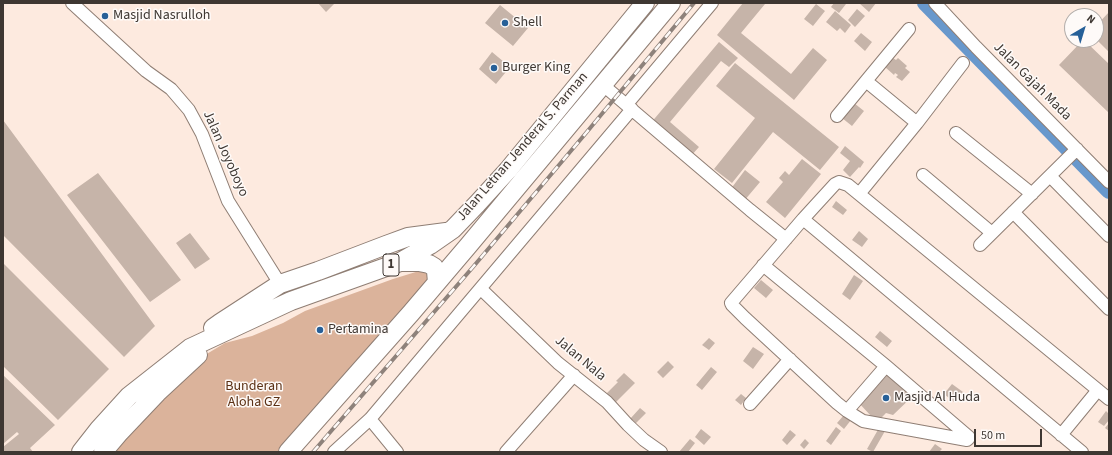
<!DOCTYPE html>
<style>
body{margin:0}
#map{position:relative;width:1112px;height:455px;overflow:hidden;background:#fdeadf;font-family:"Source Sans 3",sans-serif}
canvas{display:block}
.frame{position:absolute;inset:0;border:4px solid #3e3732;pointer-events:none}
.north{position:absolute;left:1064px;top:8px;width:40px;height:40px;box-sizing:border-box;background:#fefaf8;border:1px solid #b1aca9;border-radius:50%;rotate:38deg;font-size:11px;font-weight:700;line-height:16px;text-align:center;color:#3e3732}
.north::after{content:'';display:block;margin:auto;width:14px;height:18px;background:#276098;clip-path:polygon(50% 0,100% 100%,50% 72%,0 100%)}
.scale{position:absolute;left:974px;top:429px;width:68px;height:18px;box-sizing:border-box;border:2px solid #3e3732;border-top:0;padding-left:5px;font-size:12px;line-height:14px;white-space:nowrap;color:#3e3732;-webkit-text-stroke:3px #fefaf8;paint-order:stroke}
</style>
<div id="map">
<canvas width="1112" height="455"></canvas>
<div class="frame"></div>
<div class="north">N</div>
<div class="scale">50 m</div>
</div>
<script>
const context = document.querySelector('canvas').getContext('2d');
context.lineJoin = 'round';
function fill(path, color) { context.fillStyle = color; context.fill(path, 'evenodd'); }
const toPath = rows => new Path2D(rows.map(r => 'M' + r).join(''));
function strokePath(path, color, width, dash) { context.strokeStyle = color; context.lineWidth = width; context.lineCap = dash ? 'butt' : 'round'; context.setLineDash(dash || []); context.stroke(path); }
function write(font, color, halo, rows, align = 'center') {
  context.font = font + ' "Source Sans 3",sans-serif'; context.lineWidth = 3; context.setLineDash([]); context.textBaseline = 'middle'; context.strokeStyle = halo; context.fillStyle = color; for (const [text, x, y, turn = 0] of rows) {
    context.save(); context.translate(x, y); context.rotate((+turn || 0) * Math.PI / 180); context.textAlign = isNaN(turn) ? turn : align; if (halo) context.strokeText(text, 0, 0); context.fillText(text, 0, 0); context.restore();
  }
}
fill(toPath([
 [419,271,424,272,428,275,428,281,280,452,106,452,195,361,225,343,252,336,283,323,305,311,393,279]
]), '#dbb39b');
strokePath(toPath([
 [925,3,1109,191]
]), '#6898cc', 16);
fill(toPath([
 [318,3,335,3,326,12],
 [743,3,764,3,765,4,741,33,791,74,813,48,827,60,794,100,717,35],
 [834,3,845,3,846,4,839,13,831,7],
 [859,3,876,3,869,12],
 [816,4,825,11,813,26,804,19],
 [500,5,528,28,513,46,485,23],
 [857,9,865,16,855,27,848,20],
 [835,11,851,25,845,33,840,28,837,31,826,22],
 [1109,12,1109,52,1096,39,1096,26],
 [861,33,872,42,865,51,854,41],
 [1083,40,1084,40,1109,64,1109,113,1059,65],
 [719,42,738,58,729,67,721,61,670,122,699,147,690,157,650,124],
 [492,52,510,67,496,84,479,69],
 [893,58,896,60,898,58,907,66,905,68,910,72,902,81,896,77,898,75,895,73,894,75,885,67],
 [735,63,839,147,820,170,773,132,732,183,714,169,755,118,716,86],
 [854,103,864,111,852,126,842,118],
 [3,120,155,326,124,357,3,235],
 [845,146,864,162,860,168,859,167,850,177,843,170,850,161,840,153],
 [802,159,821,174,785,218,766,202,783,182,779,178,785,171,789,175],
 [745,170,760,182,744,201,730,190],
 [98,173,181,280,150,302,67,195],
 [836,201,847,210,843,215,832,207],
 [859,231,868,239,862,247,852,240],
 [190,233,210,259,195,269,176,243],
 [3,263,109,369,58,420,3,366],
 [854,275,863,281,850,300,842,294],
 [761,280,773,290,766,298,754,288],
 [880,331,892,341,887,347,875,337],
 [709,338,715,343,709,350,702,345],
 [753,347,764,354,753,369,743,361],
 [668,361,674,367,663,378,657,372],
 [711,367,717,372,702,390,696,385],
 [887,371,915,394,893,415,886,413,881,418,871,416,858,402],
 [624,373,635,383,615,403,606,394,618,382,616,381],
 [3,375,55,425,30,448,33,452,4,452,3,451,3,447,19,434,17,432,3,444],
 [952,384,963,392,954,402,944,394],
 [741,394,746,398,741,405,735,400],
 [640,408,646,413,635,424,630,419],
 [1106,411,1109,414,1109,420,1104,426,1098,422],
 [844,415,851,420,844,429,837,423],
 [1109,423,1109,431,1105,428],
 [836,427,841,431,831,445,826,441],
 [879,428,885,431,873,452,867,449],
 [701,429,711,437,704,445,695,437],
 [790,430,796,435,787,445,782,440],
 [690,439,695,443,688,452,679,452],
 [805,439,809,443,804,449,800,445],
 [935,444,942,449,939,452,929,452]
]), '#c6b4a9');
const minor = toPath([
 [72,3,146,71,171,89,189,110,202,134,228,201,280,284],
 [935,3,976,47,1109,182],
 [866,81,917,123],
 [603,85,750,210,786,239],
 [627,104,712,3],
 [837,116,909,29],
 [956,133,1032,194],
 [923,175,992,233],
 [1050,176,1109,236],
 [859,194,917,123,963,63],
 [1013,212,1109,309],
 [803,219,1082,452],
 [980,245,1077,149],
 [763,265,886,366,969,437,969,438,967,440,863,421,847,411,837,403,745,318,732,305,731,303,803,219,835,184,839,182,848,185,859,194,1109,399],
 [481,289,558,363,607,402,628,425,644,440,661,452],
 [750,404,790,359],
 [847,411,886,366],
 [370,419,397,452],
 [1061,435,1098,390],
 [334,452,370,419,632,109],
 [506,452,574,375]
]);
const highway = toPath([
 [401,262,419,262,429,264,434,267,436,271,437,282],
 [213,328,220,323,280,284,318,271,386,245,408,237,446,232],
 [81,452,99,429,129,396,190,348,291,301,400,262,430,245,453,229,477,204,508,170,645,3],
 [103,452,120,432,157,393,198,355],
 [288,452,411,313,468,246,671,3]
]);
strokePath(minor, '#8f7e74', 14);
strokePath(highway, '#8f7e74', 20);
strokePath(minor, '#fff', 12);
strokePath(highway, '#fff', 18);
const rail = toPath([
 [313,452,473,267,586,133,694,3]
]);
strokePath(rail, '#8e827b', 4);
strokePath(rail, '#fefaf8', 2.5, [8]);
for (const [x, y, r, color] of [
 [105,16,4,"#276098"],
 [505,23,4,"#276098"],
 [494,68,4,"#276098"],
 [320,330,4,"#276098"],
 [886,398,4,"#276098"]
]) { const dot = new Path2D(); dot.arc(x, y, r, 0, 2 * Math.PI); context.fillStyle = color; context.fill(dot); strokePath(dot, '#fefaf8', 1.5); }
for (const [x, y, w] of [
 [391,265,16]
]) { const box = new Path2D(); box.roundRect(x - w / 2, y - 11, w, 22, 3); context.fillStyle = '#fefaf8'; context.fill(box); strokePath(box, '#3e3732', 1); }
write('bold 13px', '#3e3732', null, [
 ["1",391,265]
]);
write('14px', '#3e3732', '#fefaf8', [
 ["Masjid Nasrulloh",113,16],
 ["Shell",513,23],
 ["Burger King",502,68],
 ["Pertamina",328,330],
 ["Masjid Al Huda",894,398]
], 'left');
write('14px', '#3e3732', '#fefaf8', [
 ["Jalan Gajah Mada",1032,82,45],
 ["Jalan Letnan Jenderal S. Parman",523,147,-49],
 ["Jalan Joyoboyo",225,154,66],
 ["Jalan Nala",580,359,40]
]);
write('14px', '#5b3014', '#fefaf8', [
 ["Bunderan",254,387],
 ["Aloha GZ",254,403]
]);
</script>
